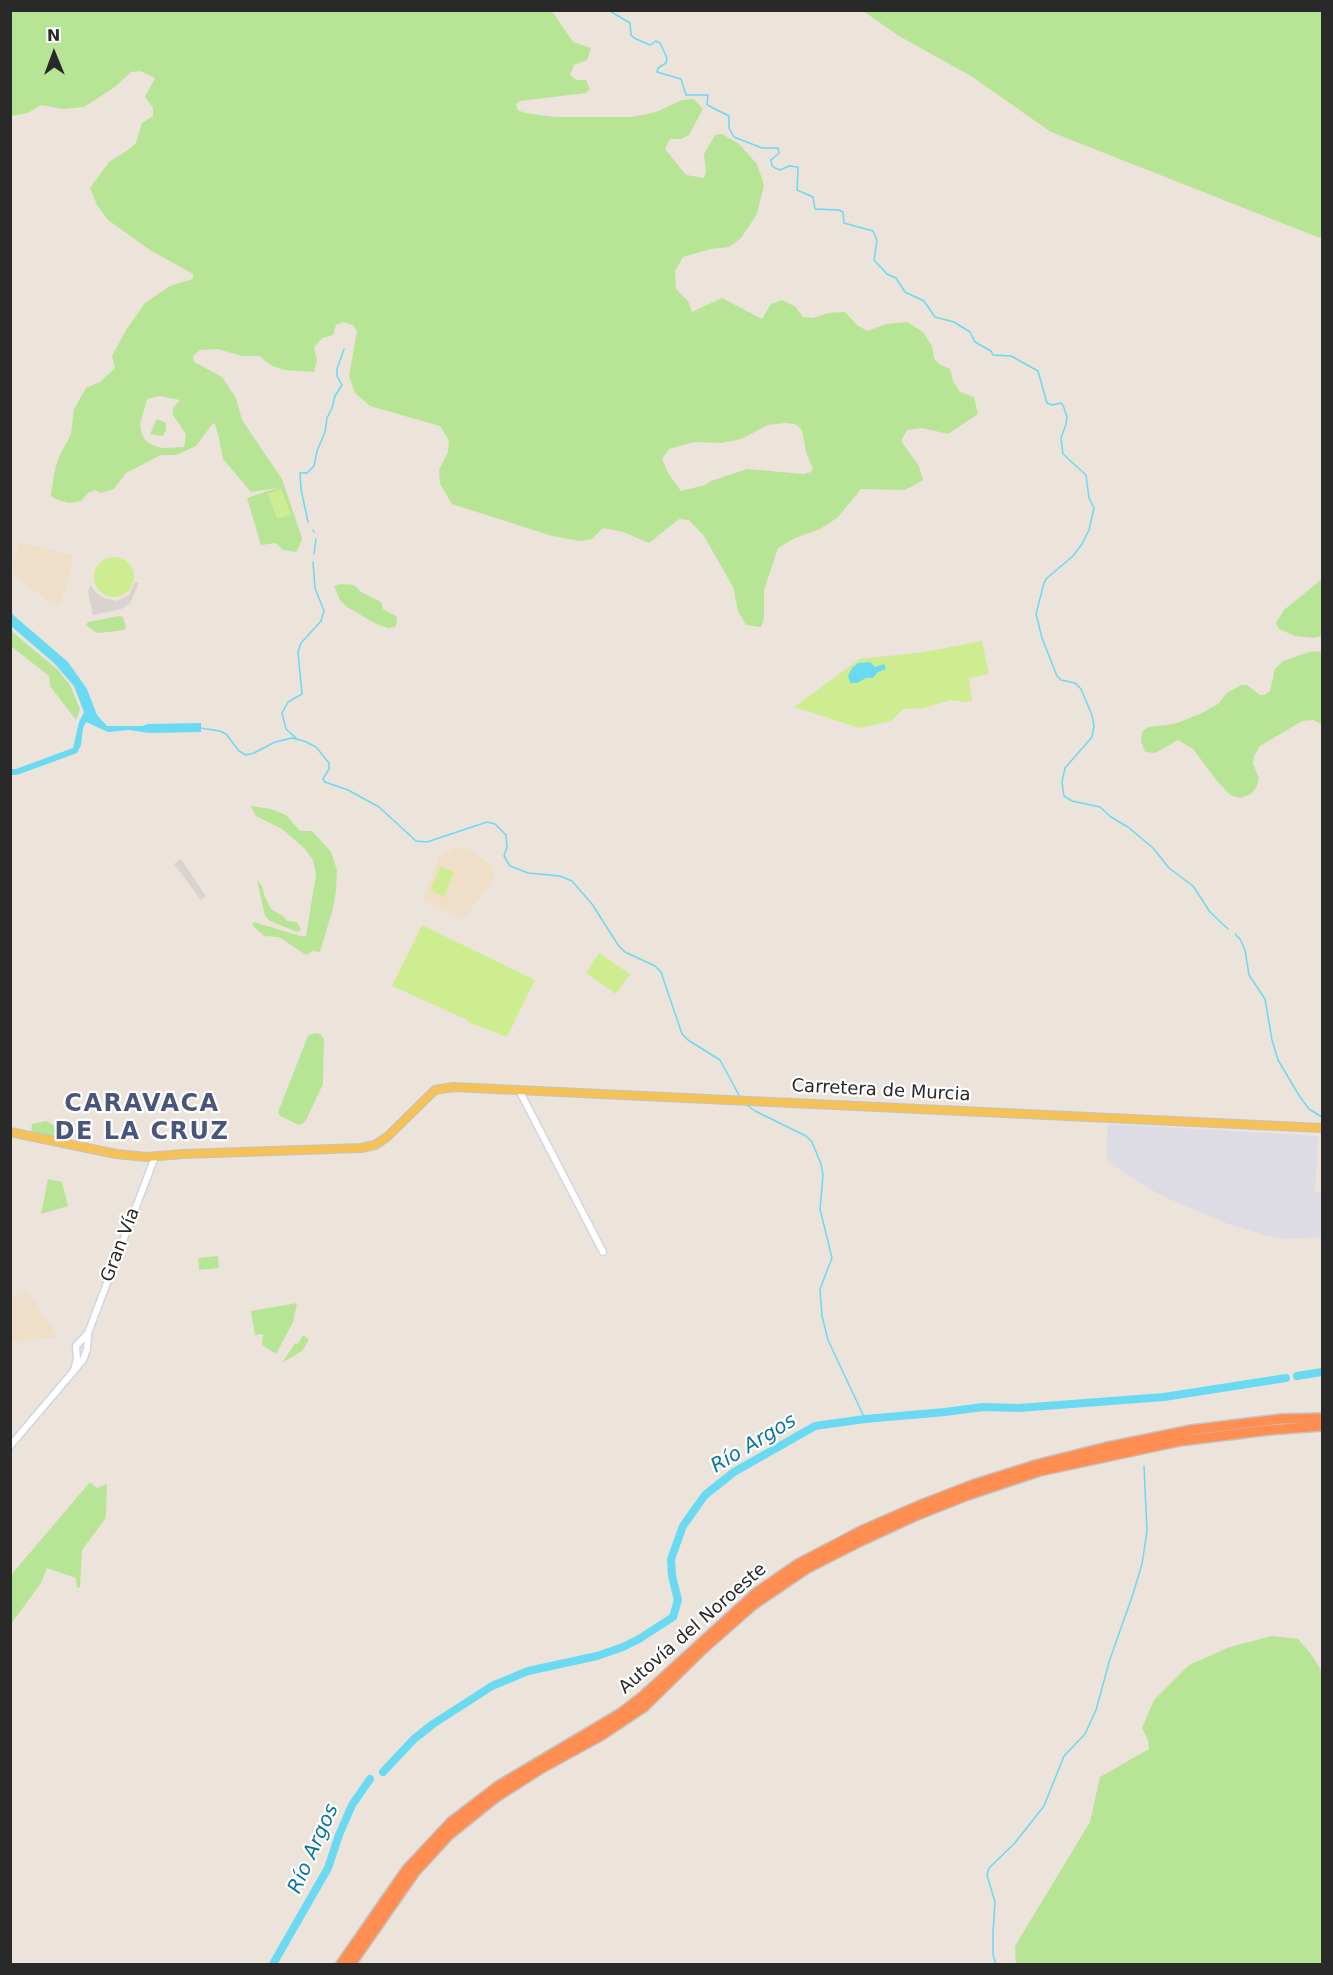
<!DOCTYPE html>
<meta charset="utf-8">
<style>
body{margin:0}
#map{position:relative;width:1333px;height:1975px;overflow:hidden;background:#ece3db;font-family:"DejaVu Sans",sans-serif}
canvas{display:block}
.frame{position:absolute;inset:0;border:12px solid #292929;pointer-events:none}
.north{position:absolute;left:24px;top:24px;width:60px;height:60px;-webkit-text-stroke:4px #fff;paint-order:stroke;rotate:359deg;font-size:16px;font-weight:700;line-height:24px;text-align:center;color:#292929}
.north::after{content:'';display:block;margin:auto;width:21px;height:27px;background:#292929;clip-path:polygon(50% 0,100% 100%,50% 72%,0 100%)}
</style>
<div id="map">
<canvas width="1333" height="1975"></canvas>
<div class="frame"></div>
<div class="north">N</div>
</div>
<script>
const context = document.querySelector('canvas').getContext('2d');
context.lineJoin = 'round';
function fill(path, color) { context.fillStyle = color; context.fill(path, 'evenodd'); }
const toPath = rows => new Path2D(rows.map(r => 'M' + r).join(''));
function strokePath(path, color, width, dash) { context.strokeStyle = color; context.lineWidth = width; context.lineCap = dash ? 'butt' : 'round'; context.setLineDash(dash || []); context.stroke(path); }
function write(font, color, halo, rows, align = 'center') {
  context.font = font + ' "DejaVu Sans",sans-serif'; context.lineWidth = 4.5; context.setLineDash([]); context.textBaseline = 'middle'; context.strokeStyle = halo; context.fillStyle = color; for (const [text, x, y, turn = 0] of rows) {
    context.save(); context.translate(x, y); context.rotate((+turn || 0) * Math.PI / 180); context.textAlign = isNaN(turn) ? turn : align; if (halo) context.strokeText(text, 0, 0); context.fillText(text, 0, 0); context.restore();
  }
}
fill(toPath([
 [1108,1124,1318,1136,1315,1192,1322,1193,1322,1237,1283,1239,1264,1235,1228,1224,1160,1195,1117,1168,1106,1157]
]), '#dddce4');
fill(toPath([
 [19,542,74,556,60,606,47,601,15,575,12,568],
 [458,847,469,849,492,866,494,876,490,885,463,919,422,900,439,858],
 [28,1292,58,1336,58,1337,11,1342,11,1297]
]), '#efdfc9');
fill(toPath([
 [11,11,552,11,573,42,591,48,587,60,574,65,570,75,576,80,586,80,590,89,586,93,520,101,516,104,518,110,525,113,554,117,632,117,656,112,682,100,694,99,703,109,689,135,681,139,670,139,665,149,686,175,704,178,706,171,704,154,715,135,722,134,739,144,757,164,764,185,757,214,741,238,729,247,711,249,683,257,675,271,676,289,688,301,692,312,722,298,762,319,771,304,782,300,796,307,803,317,813,318,828,313,845,312,857,325,867,331,886,324,907,322,923,332,932,346,934,358,939,364,950,369,953,381,960,392,974,397,978,414,948,434,922,428,907,430,901,441,919,466,923,480,905,490,861,489,837,518,820,529,795,538,778,548,764,590,764,619,761,627,746,625,738,611,733,587,704,536,689,520,679,519,649,543,623,532,603,528,592,539,581,541,552,536,452,504,440,484,439,470,448,452,449,440,440,426,370,406,355,393,349,376,357,331,353,325,343,322,336,325,333,335,322,338,314,348,317,360,314,372,285,370,272,366,259,356,242,356,218,349,200,350,193,356,194,362,222,377,236,398,242,420,282,479,301,535,302,540,296,552,283,550,276,543,261,545,247,498,277,488,251,492,223,459,219,438,215,424,213,423,196,446,176,455,161,455,126,473,114,489,101,493,95,490,88,493,81,501,69,503,58,500,51,496,54,474,58,459,71,434,74,409,86,388,100,382,115,368,112,356,126,330,145,303,170,286,193,279,193,274,150,250,108,220,97,205,90,188,109,162,128,150,136,143,142,123,153,116,153,108,145,97,155,78,140,71,131,72,115,87,84,107,63,109,41,105,28,113,11,116],
 [159,396,180,400,173,408,173,415,186,434,184,447,162,448,152,445,145,440,141,432,140,424,147,399],
 [784,423,795,424,802,430,806,452,813,469,811,472,804,474,747,469,711,481,705,485,681,491,668,473,662,459,669,449,694,442,721,443,741,439,768,425],
 [863,11,1322,11,1322,236,1320,238,1051,132,971,76,899,36],
 [157,419,166,423,166,430,163,436,150,434],
 [1322,579,1322,636,1315,638,1295,636,1279,629,1276,623,1284,610],
 [341,584,354,585,361,592,381,602,383,609,396,616,397,622,395,627,388,628,376,624,347,607,340,600,334,586],
 [120,616,123,617,126,627,124,630,100,633,95,632,86,625,88,622],
 [10,630,58,670,70,685,80,709,76,720,50,686,49,676,11,646],
 [1322,651,1322,725,1314,720,1302,721,1260,746,1254,756,1253,764,1259,778,1257,786,1251,794,1240,798,1230,795,1217,781,1193,749,1178,740,1155,753,1145,752,1141,741,1142,732,1148,727,1174,724,1200,714,1218,704,1227,693,1241,685,1247,685,1260,695,1265,695,1270,691,1275,669,1283,661,1309,652],
 [251,806,271,809,286,815,300,831,312,831,331,852,337,870,336,891,333,908,320,952,313,951,306,955,279,937,264,936,252,925,254,922,300,936,306,936,316,875,313,860,305,849,282,829,256,816],
 [257,880,262,886,264,895,271,909,283,916,287,921,297,922,301,930,297,932,270,921,265,916],
 [314,1033,320,1034,324,1039,323,1084,306,1120,303,1123,299,1125,280,1116,278,1112,308,1036],
 [46,1121,62,1130,58,1138,31,1131,32,1124],
 [48,1179,62,1182,68,1206,41,1214],
 [218,1256,219,1268,199,1270,198,1258],
 [297,1303,293,1322,276,1354,262,1345,263,1334,255,1335,251,1311],
 [303,1335,309,1340,302,1351,282,1363,295,1343,298,1344],
 [90,1482,97,1488,107,1484,106,1513,105,1519,82,1550,80,1587,77,1588,76,1578,47,1568,41,1583,11,1624,11,1575],
 [1272,1636,1298,1639,1310,1653,1322,1671,1322,1964,1016,1964,1015,1946,1090,1822,1100,1777,1149,1749,1148,1740,1142,1728,1154,1700,1189,1665,1230,1647]
]), '#b7e595');
fill(toPath([
 [281,489,291,515,277,519,268,494],
 '94 577a20 20 0 1 1 40 0a20 20 0 1 1-40 0Z',
 [982,641,989,674,969,678,972,701,964,702,951,700,924,708,903,709,891,721,860,728,794,707,860,659,924,652],
 [441,867,454,872,444,897,430,890],
 [422,925,535,980,507,1037,467,1022,467,1020,392,986],
 [599,953,630,974,616,994,586,973]
]), '#ceed90');
fill(toPath([
 [135,582,139,583,130,603,121,609,93,615,88,591,91,585,96,593,104,598,116,601,129,595],
 [181,859,206,896,201,900,174,864]
]), '#d8d3ce');
fill(toPath([
 [11,613,68,662,87,689,97,715,107,726,142,726,148,724,201,723,201,732,149,733,129,730,108,732,86,722,83,728,81,745,77,753,17,775,11,775,11,769,16,769,73,748,79,722,84,712,74,686,54,663,11,626],
 [870,662,875,667,884,664,886,669,878,672,873,678,866,678,857,683,850,683,848,676,852,668,858,663]
]), '#6adaf2');
strokePath(toPath([
 [608,10,630,23,631,35,634,38,650,45,656,41,660,43,667,58,666,63,658,68,657,72,681,79,686,95,708,95,707,104,709,106,729,116,729,128,734,137,762,148,778,148,779,153,771,160,772,166,775,168,780,170,789,166,798,167,797,190,813,197,815,209,839,210,843,212,844,223,873,231,877,240,874,260,887,274,896,278,905,292,924,301,935,317,954,322,970,332,975,342,991,351,993,355,1011,356,1038,371,1047,403,1052,405,1061,403,1063,405,1067,417,1066,424,1061,438,1063,454,1086,475,1089,498,1094,508,1089,530,1082,544,1073,556,1047,578,1044,583,1036,614,1042,638,1057,676,1061,680,1075,683,1081,689,1092,715,1094,726,1092,737,1065,768,1062,782,1064,796,1072,801,1100,807,1111,817,1128,827,1153,848,1169,868,1193,886,1210,912,1228,929],
 [308,522,301,489,300,473,307,473,314,466,317,451,325,432,327,418,332,408,335,396,342,385,337,376,337,369,344,349],
 [313,530,314,532],
 [314,554,316,539],
 [200,728,220,731,226,734,239,751,246,755,254,753,275,742,292,738,304,741,316,747,329,763,329,769,323,779,325,782,348,790,379,807,416,841,427,842,487,822,495,824,506,835,507,847,504,856,510,866,528,873,560,876,572,881,592,904,618,945,625,952,655,966,661,972,682,1034,688,1040,720,1060,740,1097],
 [297,739,286,729,282,713,288,702,302,694,298,652,301,643,321,621,324,611,315,588,313,562],
 [1235,934,1240,939,1245,950,1249,975,1265,999,1272,1040,1278,1060,1300,1097,1309,1109,1322,1117],
 [744,1103,755,1111,806,1136,812,1142,821,1164,823,1175,820,1209,832,1258,820,1289,822,1316,828,1340,865,1419],
 [996,1964,993,1955,993,1933,995,1902,987,1875,989,1868,1014,1844,1044,1806,1064,1756,1085,1734,1096,1710,1110,1659,1132,1597,1142,1564,1147,1531,1144,1466]
]), '#6adaf2', 1.5);
strokePath(toPath([
 [1297,1376,1322,1372],
 [383,1772,414,1739,433,1724,492,1686,528,1671,597,1656,623,1647,639,1639,673,1617,678,1600,672,1576,671,1559,683,1526,705,1495,734,1472,815,1426,865,1419,945,1412,983,1407,1019,1408,1164,1397,1286,1378],
 [273,1964,328,1868,339,1835,352,1805,370,1779]
]), '#6adaf2', 8);
const minor = toPath([
 [519,1090,603,1252],
 [74,1370,77,1359,76,1346,88,1333,155,1157],
 [10,1446,83,1360,87,1349,88,1334]
]);
const major = toPath([
 [10,1132,116,1154,147,1157,183,1154,361,1148,375,1145,387,1137,435,1090,453,1087,1322,1128]
]);
const highway = toPath([
 [341,1964,407,1869,451,1822,498,1786,621,1713,643,1696,756,1593,798,1564,861,1531,923,1504,975,1484,1039,1464,1103,1448,1191,1430,1281,1419,1322,1418],
 [351,1964,415,1872,449,1835,495,1798,542,1768,602,1735,644,1707,703,1649,753,1605,806,1569,859,1542,915,1516,968,1495,1040,1471,1180,1441,1269,1430,1322,1426]
]);
strokePath(minor, '#d0d5e3', 9);
strokePath(major, '#c3c3c3', 10);
strokePath(highway, '#c3c3c3', 12);
strokePath(minor, '#fff', 6);
strokePath(major, '#f5c257', 8);
strokePath(highway, '#ff8e53', 9);
write('18px', '#292929', '#fff', [
 ["Carretera de Murcia",881,1091,3],
 ["Gran Vía",121,1245,-69],
 ["Autovía del Noroeste",693,1629,-41]
]);
write('italic 20px', '#09789e', '#fff', [
 ["Río Argos",754,1444,-31],
 ["Río Argos",314,1849,-66]
]);
context.letterSpacing = '1.5px';
write('bold 24px', '#48567c', '#fff', [
 ["CARAVACA",142,1105],
 ["DE LA CRUZ",142,1133]
]);
context.letterSpacing = '0px';
</script>
